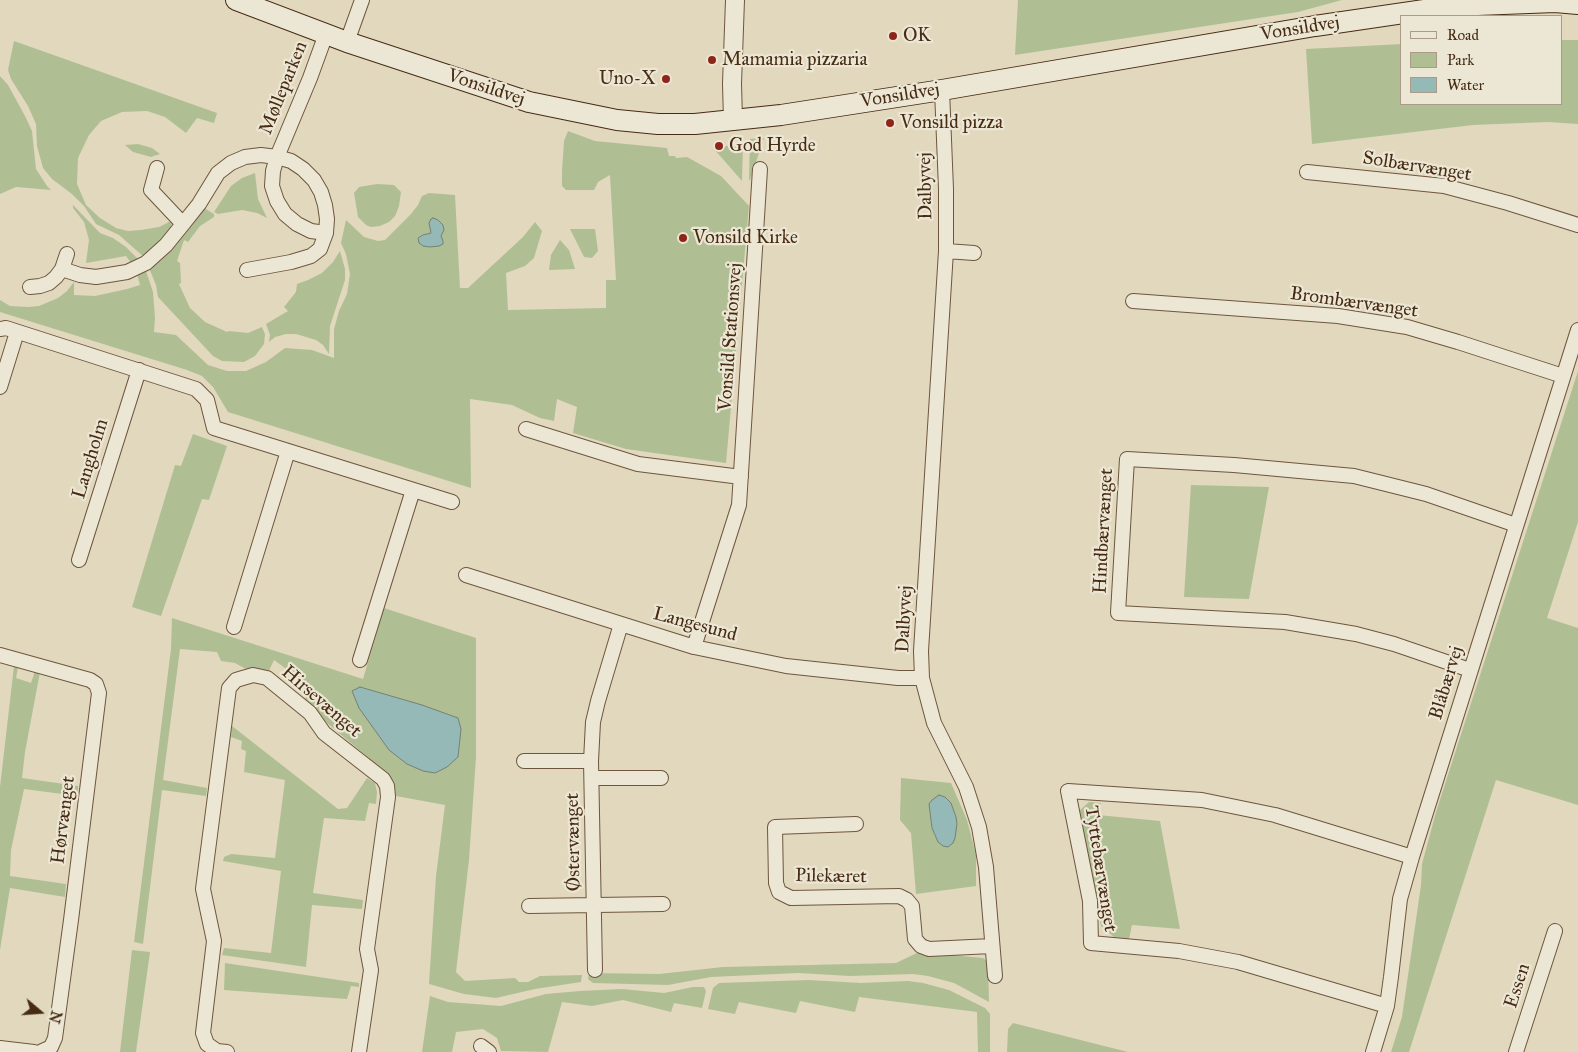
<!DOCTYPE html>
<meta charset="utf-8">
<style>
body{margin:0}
#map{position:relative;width:1578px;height:1052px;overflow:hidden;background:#e1d8be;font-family:"IM FELL Great Primer",serif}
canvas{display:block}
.legend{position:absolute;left:1400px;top:15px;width:162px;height:90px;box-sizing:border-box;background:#ece6d5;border:1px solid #aa9b87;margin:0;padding:6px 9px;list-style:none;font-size:15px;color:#472b12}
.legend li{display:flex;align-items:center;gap:10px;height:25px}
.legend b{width:25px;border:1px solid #aa9b87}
.north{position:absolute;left:15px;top:987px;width:50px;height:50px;-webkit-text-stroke:4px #ece6d5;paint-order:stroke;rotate:108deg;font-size:14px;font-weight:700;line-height:20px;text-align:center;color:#472b12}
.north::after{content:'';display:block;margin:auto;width:18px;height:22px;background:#472b12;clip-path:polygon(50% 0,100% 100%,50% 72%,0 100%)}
</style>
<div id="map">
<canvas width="1578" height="1052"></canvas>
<ul class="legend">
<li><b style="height:6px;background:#ece6d5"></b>Road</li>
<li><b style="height:14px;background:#b0bf93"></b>Park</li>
<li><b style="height:14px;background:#95b9b7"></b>Water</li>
</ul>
<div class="north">N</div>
</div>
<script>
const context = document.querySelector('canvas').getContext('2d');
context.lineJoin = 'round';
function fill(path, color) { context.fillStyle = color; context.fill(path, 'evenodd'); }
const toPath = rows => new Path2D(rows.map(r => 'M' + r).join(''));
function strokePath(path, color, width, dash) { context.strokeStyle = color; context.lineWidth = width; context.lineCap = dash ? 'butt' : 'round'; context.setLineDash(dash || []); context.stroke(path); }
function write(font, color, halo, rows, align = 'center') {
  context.font = font + ' "IM FELL Great Primer",serif'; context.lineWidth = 4.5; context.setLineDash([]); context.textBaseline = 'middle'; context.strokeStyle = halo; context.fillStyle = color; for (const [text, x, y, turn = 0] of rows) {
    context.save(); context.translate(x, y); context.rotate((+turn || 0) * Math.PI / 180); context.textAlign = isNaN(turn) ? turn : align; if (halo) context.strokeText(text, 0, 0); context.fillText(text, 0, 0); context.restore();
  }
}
fill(toPath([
 [1018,0,1342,0,1298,12,1015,55],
 [1562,40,1578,40,1578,124,1548,122,1473,125,1312,144,1306,49,1402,44,1402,104,1562,104],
 [14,41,217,113,214,123,197,118,186,133,165,117,147,111,122,112,101,121,89,135,78,158,77,184,86,205,100,218,116,228,128,231,141,230,159,227,171,221,172,222,170,234,144,257,119,235,96,224,84,206,72,194,52,179,43,168,37,146,36,124,28,106,11,79,8,70],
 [0,76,8,85,25,116,32,131,36,169,47,186,51,190,16,187,0,194],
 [568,131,595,141,667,148,669,156,675,156,676,158,687,157,721,176,749,206,726,463,626,449,573,433,577,407,557,399,554,421,540,418,512,405,470,399,471,488,228,412,213,387,202,376,187,370,0,312,0,300,10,306,28,307,39,306,58,298,67,291,74,282,74,295,95,296,127,289,140,285,137,274,146,271,153,292,155,318,154,332,176,335,208,365,227,371,246,371,266,362,285,348,312,350,334,358,334,329,339,311,347,294,350,274,346,254,341,243,346,220,364,237,378,241,385,240,411,214,418,205,422,196,429,193,455,195,460,288,468,288,523,237,535,222,542,231,534,258,525,266,506,273,508,310,606,308,606,280,616,280,610,175,598,182,594,190,566,190,562,186,562,171,564,141],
 [764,138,750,180,749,180,750,139],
 [743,142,742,180,742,181,714,149],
 [138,144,152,148,160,154,151,157,144,155,133,152,125,145],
 [255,173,258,199,267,218,257,213,242,210,218,214,214,212,231,186,242,178],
 [377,184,394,185,401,192,399,206,395,216,389,222,380,226,371,227,366,225,358,217,354,193,359,187],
 [73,205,100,233,113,238,126,247,139,260,131,263,126,256,86,263,89,240,84,222,73,208],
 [204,208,214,214,214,217,200,226,188,242,184,240,177,261,180,263,181,283,179,284,190,308,205,322,227,332,229,331,248,333,262,327,265,334,264,344,255,356,244,362,222,361,213,356,158,297,156,285,149,268],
 [570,229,595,229,598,251,592,258,584,257],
 [560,240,569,250,575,269,549,270,551,255],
 [340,251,345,269,345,280,330,326,329,354,323,345,316,340,296,334,286,334,275,337,269,342,270,335,266,324,288,311,284,307,296,292,297,284,308,280,322,273,333,262],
 [1578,371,1578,522,1547,618,1578,628,1578,805,1496,780,1409,1052,1391,1052,1402,1017,1421,885,1422,864,1436,812],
 [193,434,227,446,209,500,202,499,161,616,132,607,175,465,181,466],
 [1191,485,1269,487,1249,599,1184,597],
 [384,608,476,638,476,757,469,860,456,972,465,981,515,978,519,982,528,982,540,976,582,975,581,982,535,989,496,998,464,994,429,984,436,876,445,805,396,796,390,776,326,722,305,700,306,695,302,685,303,681,274,660,268,673,255,669,246,669,235,663,221,661,217,652,180,649,163,780,207,788,206,796,162,790,143,944,134,942,171,649,172,618,363,679],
 [14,666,18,667,16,678,31,683,35,671,40,672,25,752,22,778,78,786,78,796,24,789,11,850,10,876,66,884,65,897,10,888,0,950,0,787],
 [232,726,338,809,347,808,367,778,375,783,377,792,376,804,369,803,365,821,324,818,313,893,363,900,362,909,312,905,306,967,222,955,224,948,271,953,281,871,223,861,224,857,231,854,275,858,285,780,244,772,246,751,241,749,242,741,231,737],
 [901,778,951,783,967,820,976,855,976,886,916,894,911,833,900,820],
 [939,795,945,797,951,803,956,817,943,846,935,836,931,821,931,813],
 [1089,802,1101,803,1098,815,1160,821,1180,929,1132,925,1129,939,1114,937,1101,926,1079,811],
 [132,950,150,952,136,1052,120,1052],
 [919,952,983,958,988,962,989,1002,954,983,928,976,913,974,850,976,798,973,711,977,668,985,593,983,588,979,589,973,659,974,723,967,896,963],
 [225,963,359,983,359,987,351,986,347,999,224,990],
 [809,980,861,983,908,981,923,983,949,990,985,1008,990,1014,990,1052,978,1052,977,1012,859,997,855,1012,800,1001,796,1013,739,1002,735,1014,708,1009,713,988,719,983],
 [693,987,704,987,706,991,702,1008,674,1003,671,1012,623,1000,592,1006,562,1002,548,1052,501,1051,497,1038,483,1029,456,1032,452,1052,422,1052,430,996,448,1002,501,1006,546,994,580,991,622,989,664,993],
 [1013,1023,1128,1052,1007,1052,1008,1029]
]), '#b0bf93');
const water = toPath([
 [433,218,438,220,443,225,444,230,441,236,443,241,443,244,439,246,430,247,423,246,419,243,418,238,423,235,431,233,429,223,431,219,433,218],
 [360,687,422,705,458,718,461,729,458,757,447,767,435,773,423,771,407,764,389,750,359,708,352,691,360,687],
 [939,795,945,797,951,803,956,817,957,824,955,838,953,843,948,847,943,846,938,842,932,828,929,804,932,800,939,795]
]);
fill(water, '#95b9b7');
strokePath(water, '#768075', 1);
const minor = toPath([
 [347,42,362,0],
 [942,90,946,189,946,251,921,651,922,678,934,723,966,787,979,827,986,867,995,976],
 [157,168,151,190,183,224],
 [1307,172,1444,186,1508,203,1578,225],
 [326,233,311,231,297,224,285,214,277,201,272,186,273,171,277,157,310,78,326,34],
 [946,251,974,253],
 [62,269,80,275,96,277,127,272,146,263,166,245,183,224,199,204,218,173,231,163,245,157,261,155,277,157,291,161,303,169,314,180,321,192,325,205,327,219,326,233,320,249,311,256,291,262,247,270],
 [30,287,40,286,49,283,56,277,62,269,67,254],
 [1133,301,1338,316,1407,327,1458,342,1563,376],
 [0,329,6,328,196,389,207,400,214,428,452,502],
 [0,387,17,332],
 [526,429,638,464,741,477],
 [79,560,139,370],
 [466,575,694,647,786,666,898,678,922,678],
 [234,627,288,451],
 [694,647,739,505,760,169],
 [0,655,90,680,96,684,99,693,71,920,55,1038,51,1047,40,1052],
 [360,660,413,490],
 [1470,670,1394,644,1356,634,1285,622,1118,613,1127,459,1234,465,1354,476,1426,494,1516,525],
 [524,761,591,761],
 [592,778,661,778],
 [856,824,775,827,776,883,779,892,791,898,899,896,907,900,912,906,915,939,921,946,929,949,992,946],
 [529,906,663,904],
 [595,970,591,761,593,722,598,701,621,624],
 [1387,1006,1238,962,1179,951,1091,943,1090,901,1068,791,1202,800,1275,815,1412,857],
 [481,1046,489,1052],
 [0,1048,34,1052],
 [227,1052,217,1051,207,1044,203,1033,214,941,203,889,229,688,236,680,253,675,267,678,310,713,324,733,383,779,387,786,388,797,367,949,371,970,359,1052],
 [1373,1052,1387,1006,1391,977,1400,899,1412,857,1578,330],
 [1516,1052,1555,931]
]);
const tertiary = toPath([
 [733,120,732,84,735,0]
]);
const secondary = toPath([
 [236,0,347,42,529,102,617,120,658,124,695,124,781,115,942,90,1315,26,1451,6,1555,2,1578,4]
]);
strokePath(minor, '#6e563d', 16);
strokePath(tertiary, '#6e563d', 20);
strokePath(secondary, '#472b12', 22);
strokePath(minor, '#ece6d5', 14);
strokePath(tertiary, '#ece6d5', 18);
strokePath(secondary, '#ece6d5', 20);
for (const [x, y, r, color] of [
 [893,36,5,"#8f2418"],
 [712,60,5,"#8f2418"],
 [666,79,5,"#8f2418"],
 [890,123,5,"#8f2418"],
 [719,146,5,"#8f2418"],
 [683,238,5,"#8f2418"]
]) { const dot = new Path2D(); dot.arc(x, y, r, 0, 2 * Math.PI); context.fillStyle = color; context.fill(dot); strokePath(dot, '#ece6d5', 2); }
write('19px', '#472b12', '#ece6d5', [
 ["Vonsildvej",1300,29,-9],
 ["Mølleparken",284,88,-68],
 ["Vonsildvej",486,88,18],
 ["Vonsildvej",900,96,-9],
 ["Solbærvænget",1417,167,9],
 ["Dalbyvej",926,186,-91],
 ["Brombærvænget",1354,303,8],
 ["Vonsild Stationsvej",731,337,-86],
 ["Langholm",91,459,-73],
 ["Hindbærvænget",1104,531,-87],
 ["Dalbyvej",905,619,-87],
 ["Langesund",695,625,15],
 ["Blåbærvej",1447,683,-73],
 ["Hirsevænget",321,702,41],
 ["Hørvænget",64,820,-83],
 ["Østervænget",574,842,-91],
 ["Tyttebærvænget",1100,869,81],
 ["Pilekæret",831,877,1],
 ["Essen",1518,986,-72]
]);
write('19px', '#472b12', '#ece6d5', [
 ["OK",903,36],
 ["Mamamia pizzaria",722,60],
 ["Uno-X",656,79,"right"],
 ["Vonsild pizza",900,123],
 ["God Hyrde",729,146],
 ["Vonsild Kirke",693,238]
], 'left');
</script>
